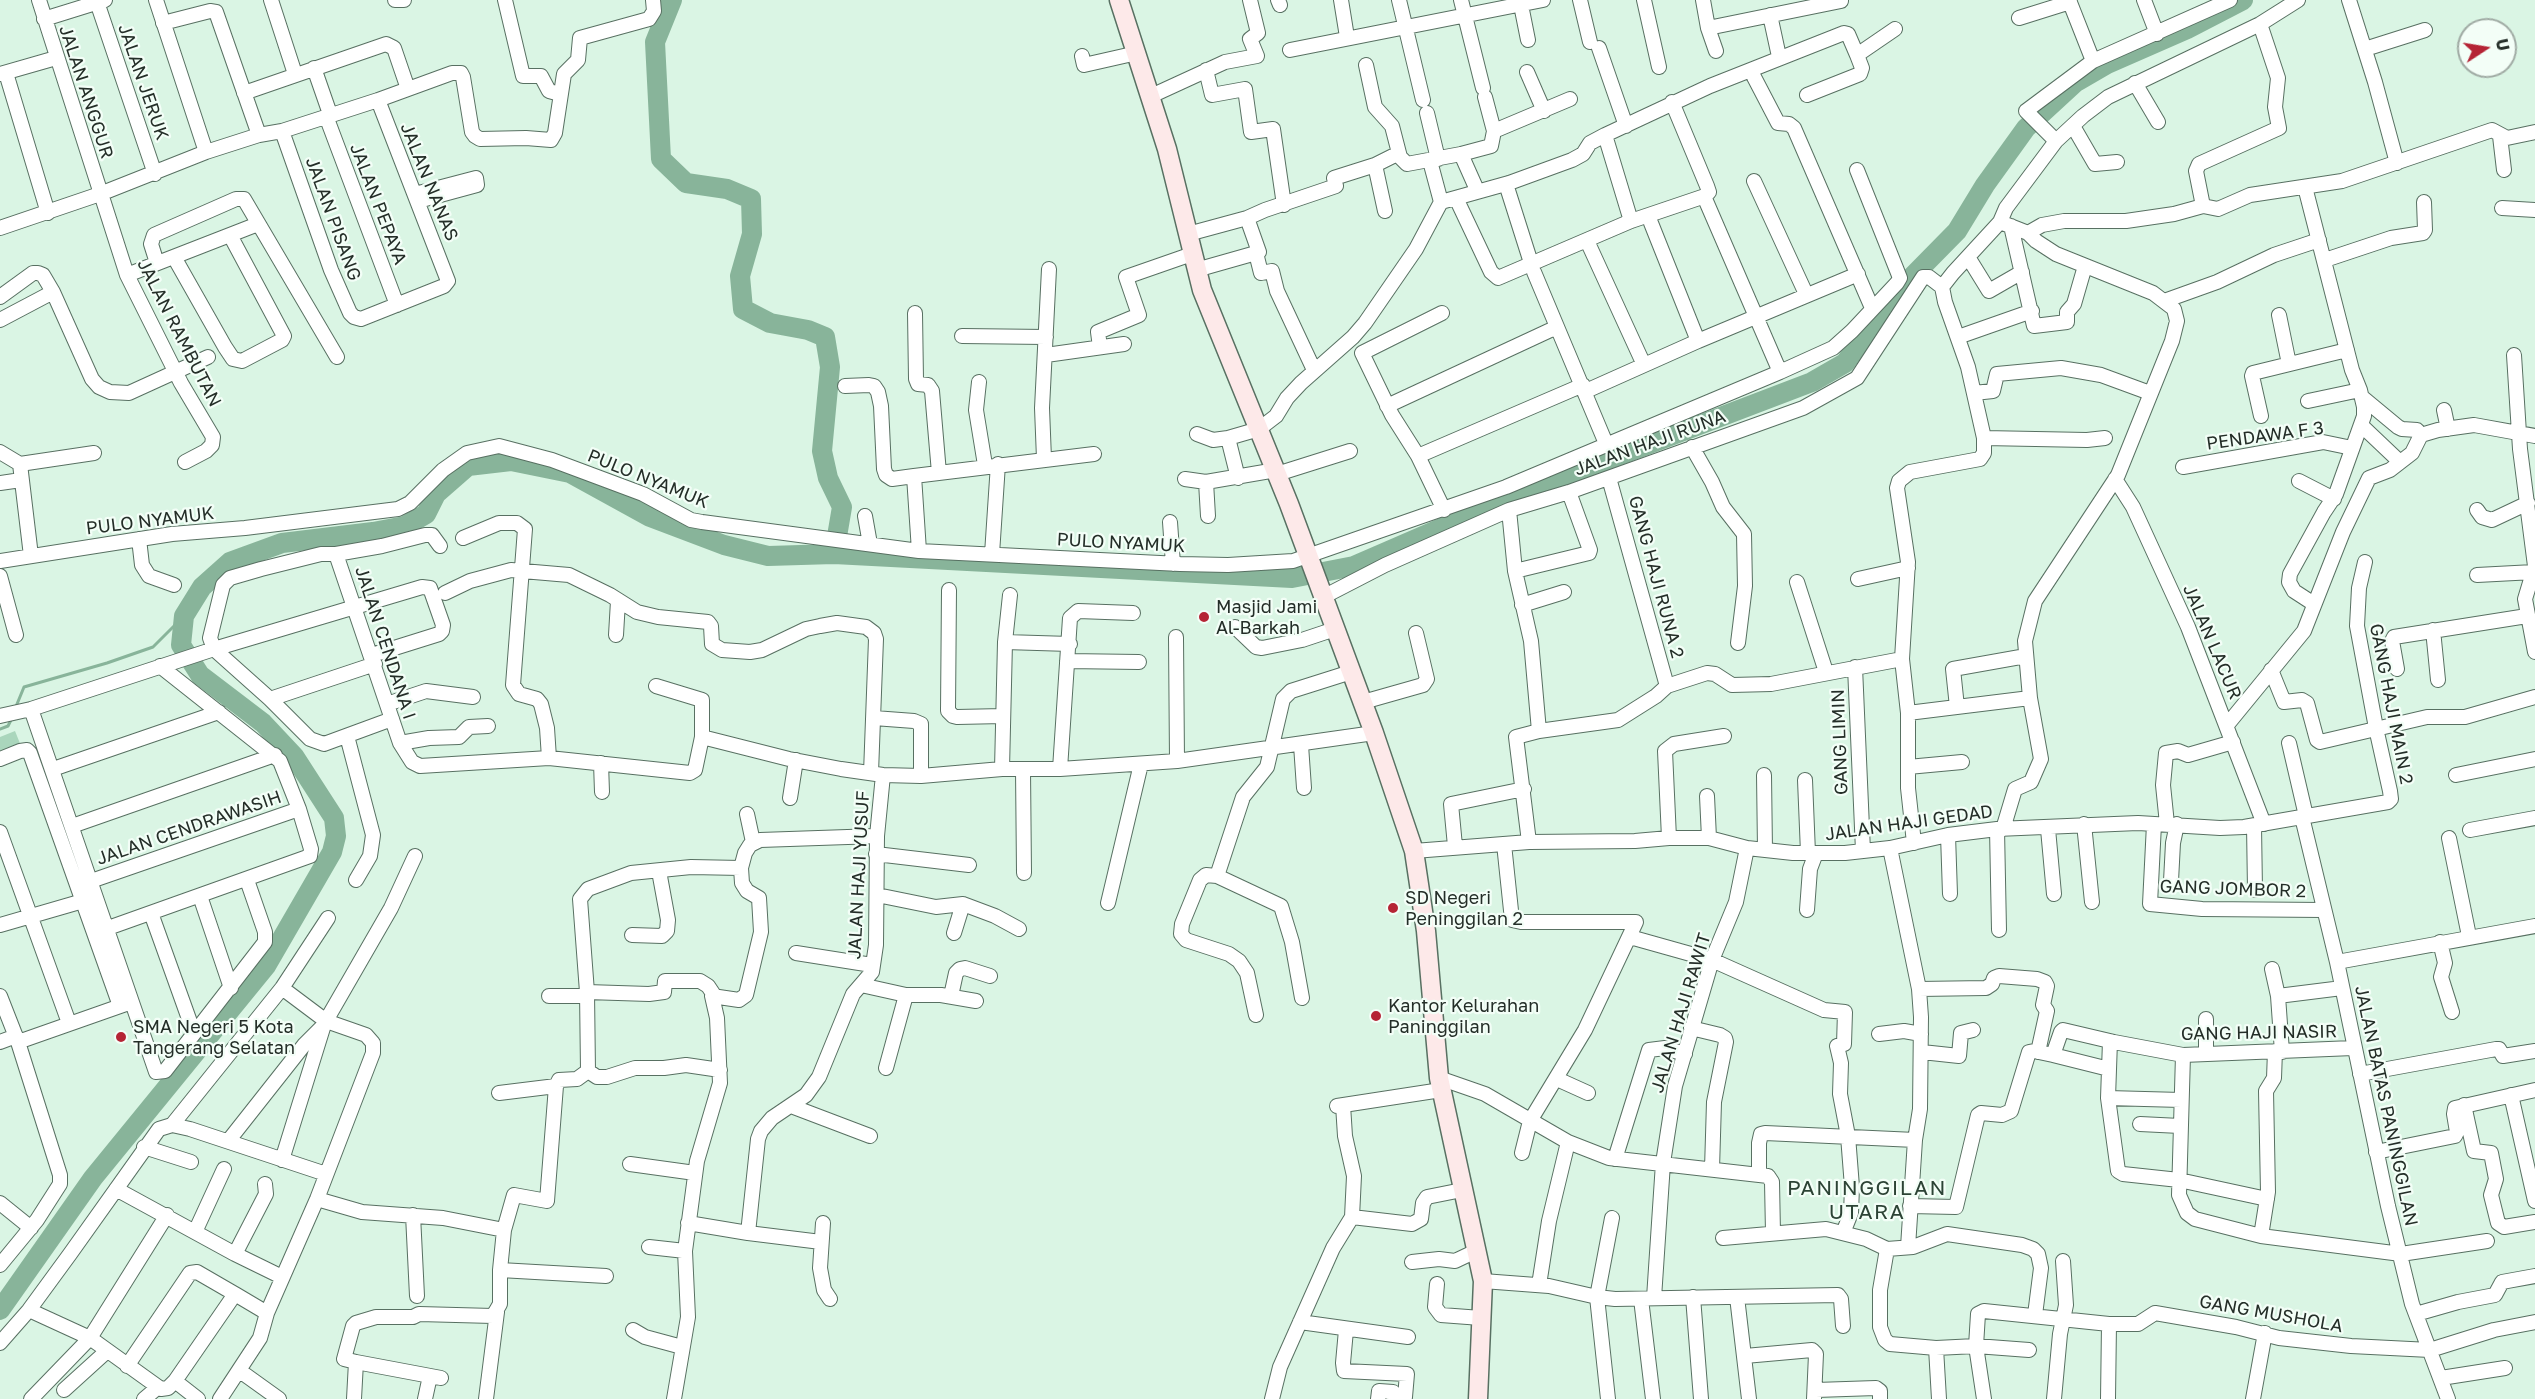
<!DOCTYPE html>
<style>
body{margin:0}
#map{position:relative;width:2535px;height:1399px;overflow:hidden;background:#daf5e4;font-family:"Golos Text",sans-serif}
canvas{display:block}
.north{position:absolute;left:2457px;top:18px;width:60px;height:60px;box-sizing:border-box;background:#f3fef7;border:2px solid #a0aba4;border-radius:50%;rotate:78deg;font-size:16px;font-weight:700;line-height:24px;text-align:center;color:#242e28}
.north::after{content:'';display:block;margin:auto;width:21px;height:27px;background:#b52435;clip-path:polygon(50% 0,100% 100%,50% 72%,0 100%)}
</style>
<div id="map">
<canvas width="2535" height="1399"></canvas>
<div class="north">U</div>
</div>
<script>
const context = document.querySelector('canvas').getContext('2d');
context.lineJoin = 'round';
function fill(path, color) { context.fillStyle = color; context.fill(path, 'evenodd'); }
const toPath = rows => new Path2D(rows.map(r => 'M' + r).join(''));
function strokePath(path, color, width, dash) { context.strokeStyle = color; context.lineWidth = width; context.lineCap = dash ? 'butt' : 'round'; context.setLineDash(dash || []); context.stroke(path); }
function write(font, color, halo, rows, align = 'center') {
  context.font = font + ' "Golos Text",sans-serif'; context.lineWidth = 4.5; context.setLineDash([]); context.textBaseline = 'middle'; context.strokeStyle = halo; context.fillStyle = color; for (const [text, x, y, turn = 0] of rows) {
    context.save(); context.translate(x, y); context.rotate((+turn || 0) * Math.PI / 180); context.textAlign = isNaN(turn) ? turn : align; if (halo) context.strokeText(text, 0, 0); context.fillText(text, 0, 0); context.restore();
  }
}
fill(toPath([
 [15,731,21,746,0,753,0,737]
]), '#aad6bc');
strokePath(toPath([
 [15,709,24,687,107,663,153,647,184,616],
 [0,729,8,726,12,718]
]), '#88b49a', 3);
strokePath(toPath([
 [672,0,655,42,661,159,686,183,727,189,751,199,752,234,740,276,743,309,770,323,808,330,825,337,830,367,822,451,828,478,842,507,834,554],
 [0,1310,93,1178,266,966,332,852,336,836,334,818,294,756,263,723,200,675,181,645,184,616,202,587,230,562,282,543,373,532,405,526,426,514,436,494,468,466,511,461,570,473,650,517,724,545,768,556,834,554,1292,578,1354,566,1534,488,1812,382,1845,363,1897,292,1957,231,1985,185,2026,128,2076,82,2107,64,2187,29,2243,0]
]), '#88b49a', 20);
const street = toPath([
 [39,0,127,275,181,383,213,437,212,445,206,451,185,462],
 [156,0,206,152],
 [271,0,295,74],
 [395,0,404,0],
 [505,0,523,76,541,76,549,91,560,94],
 [1278,0,1280,5],
 [1341,0,1347,37],
 [1399,0,1423,100],
 [1461,0,1483,88],
 [1520,0,1528,40],
 [1580,0,1590,42],
 [1644,0,1659,67],
 [1703,0,1708,28,1716,51],
 [2069,0,2093,61],
 [2144,0,2157,34],
 [2349,0,2375,82,2397,163],
 [97,2,155,174],
 [1770,15,1778,52],
 [2019,18,2070,2],
 [44,19,105,0],
 [163,23,210,11,216,12,259,135],
 [1708,28,1841,1],
 [1599,48,1626,126],
 [2365,49,2425,30],
 [1290,50,1543,0],
 [1082,56,1084,65,1137,53],
 [1366,65,1375,107,1392,126,1400,157,1407,164,1461,154,1491,146,1494,131,1485,97],
 [314,68,330,114],
 [1206,70,1212,95,1245,89,1251,132,1273,129,1284,205],
 [1527,72,1544,111],
 [6,73,48,213],
 [0,74,56,58],
 [1754,77,1778,123,1789,124,1794,128,1872,308],
 [2135,83,2158,122],
 [244,93,386,44,394,48,408,89],
 [1807,95,1860,74,1862,68,1857,55],
 [1151,96,1225,62,1257,56,1250,39,1258,33,1250,0],
 [1427,113,1438,159],
 [326,116,397,305],
 [2073,126,2095,164,2117,162],
 [282,131,331,270,350,313,354,317,361,319,444,286,448,281,378,100],
 [1494,131,1570,99],
 [1605,135,1710,86,1844,33,1848,34,1857,55,1895,29],
 [2500,136,2504,170],
 [2056,141,2026,111,2093,61,2230,0],
 [1461,154,1477,190],
 [1430,161,1441,202],
 [1375,165,1385,211],
 [1754,181,1806,294],
 [1506,184,1532,266],
 [2305,187,2352,370,2360,390,2364,407,2364,416,2336,494,2324,512,2290,574,2289,582,2294,591,2314,604],
 [415,194,476,178,477,185,418,201],
 [1456,198,1491,272,1498,278,1631,221,1705,196,1709,192,1707,186,1672,102],
 [1706,201,1780,372],
 [2203,206,2196,171,2199,164,2279,128,2275,107,2278,78,2260,24],
 [2502,208,2535,210],
 [1247,218,1259,252,1256,253],
 [2000,222,2028,233,2036,241,2056,254,2153,293,2174,309,2177,321,2172,341,2118,475,2035,601,2025,641,2030,698,2041,759,2031,782,2015,789,2003,829],
 [1651,223,1698,341],
 [2011,226,2034,326,2067,322,2067,312,2074,304,2085,266],
 [0,228,100,194,206,152,259,135,282,131,378,100,452,73,461,73,463,77,472,132,475,136,480,139,526,138,551,140,555,133,564,74,578,60,580,38,649,19,654,11,653,0],
 [2028,233,2042,225,2064,221,2126,221,2174,214,2203,206,2218,209,2250,195,2342,181,2492,130,2507,138,2535,132],
 [1188,234,1247,218,1265,210,1336,186,1334,178,1375,165,1399,153],
 [1589,245,1644,365],
 [174,257,225,347,233,359,242,361,282,340,284,336,230,235],
 [1968,257,1989,291,2022,272],
 [2325,260,2391,238,2423,233,2425,230,2424,202],
 [157,263,151,244,154,235,236,199,244,199,337,357],
 [1196,270,1256,253,1261,273,1272,271,1277,291,1314,370],
 [1534,272,1607,446],
 [127,275,258,224],
 [0,297,33,273,38,273,43,275,53,292,92,379,99,387,110,392,129,393,208,357],
 [2164,301,2217,282,2274,255,2319,240],
 [915,313,916,379,918,384,928,385,932,391,939,473],
 [1442,313,1362,353,1392,415,1418,456,1444,510],
 [2279,315,2289,364],
 [0,320,53,292],
 [962,336,1046,337],
 [1958,337,2032,311],
 [1100,347,1098,332,1139,315,1126,277,1192,254],
 [1046,355,1124,344],
 [2514,355,2520,449,2535,566,2525,599,2535,652],
 [979,382,976,410,985,465],
 [845,386,869,385,874,386,878,392,881,406,884,469,886,475,892,479,914,476,919,551],
 [1586,391,1698,341,1858,274],
 [1974,393,1993,391,1997,374,2061,368,2101,375,2150,393],
 [2363,398,2398,427,2402,429,2417,430,2421,435],
 [2308,401,2360,390],
 [1387,406,1557,327],
 [2444,410,2448,429],
 [2261,416,2252,376,2253,373,2347,350],
 [2361,425,2400,462],
 [1197,434,1213,440,1228,438,1259,429,1276,416,1287,398,1301,383,1353,337,1365,323,1416,249,1441,202,1509,183,1572,160,1583,154,1590,143,1605,135,1631,221],
 [1228,438,1238,478],
 [1984,438,2087,440,2105,438],
 [1692,447,1712,482,1723,507,1744,534,1745,586,1738,643],
 [0,452,20,464,31,556],
 [1418,456,1583,385],
 [1044,459,1042,408,1049,269],
 [20,464,94,453],
 [2183,467,2323,442,2352,448],
 [1277,474,1350,451],
 [914,476,1094,454],
 [1609,478,1667,686],
 [1185,479,1206,482,1276,470],
 [2115,479,2133,507,2188,627,2264,824],
 [2299,481,2334,499],
 [1206,482,1208,516],
 [0,483,21,480],
 [1509,510,1515,571,1531,641,1539,731],
 [2477,510,2482,517,2492,520,2528,503],
 [865,516,870,544],
 [1170,522,1173,564],
 [463,538,499,523,517,523,525,529,513,685,519,694,537,699,541,704,547,728,549,758],
 [139,539,142,565,149,576,174,585],
 [336,554,400,743,412,762,420,766,549,758,690,773,695,770,702,737,702,700,656,686],
 [992,554,998,464],
 [0,561,172,534,245,528,398,509,410,503,443,470,467,453,499,446,552,460,643,494,691,520,702,522,919,551,1180,564,1228,565,1293,561,1506,487,1780,372,1833,348,1852,331,1897,283,1900,278,1857,170],
 [1515,571,1589,553,1590,550,1569,492],
 [2477,575,2534,572],
 [0,576,16,635],
 [1858,579,1908,568],
 [1797,582,1826,672],
 [949,590,948,711,953,716,957,717,1003,716],
 [445,593,470,581,511,570,569,575,610,595,637,612,658,617,708,622,711,626,712,644,722,650,750,652,762,650,806,629,820,626,837,623,866,627,874,633,876,639,871,773],
 [1323,597,1385,565,1509,510,1569,492,1803,408,1857,378,1923,277,1929,277,1942,287],
 [1522,605,1564,592],
 [1235,627,1256,647,1262,648,1302,640,1335,629],
 [2433,630,2438,680],
 [616,635,618,601],
 [1176,637,1177,761],
 [1005,642,1070,644],
 [1067,661,1139,662],
 [1855,667,1863,851],
 [2397,669,2392,641,2394,637,2527,616],
 [2271,670,2284,702,2302,700,2307,703,2317,740,2320,742,2427,717,2465,717,2535,697],
 [270,699,375,664],
 [1363,702,1423,685,1427,679,1416,633],
 [387,704,426,691,473,697],
 [1957,707,1953,669,2026,656],
 [31,709,156,1072,165,1071,265,942,265,932,247,880],
 [1908,713,2030,698],
 [0,716,31,709,214,649,422,587,430,588,443,625,442,631,439,634,372,655],
 [874,718,914,721,921,724,921,776],
 [392,719,324,744,310,739,270,699,214,649,210,638,223,585,230,578,261,569,321,554,336,554,382,546,425,535,432,535,440,546],
 [2227,725,2304,631,2343,532,2369,478,2390,470,2412,453,2421,435,2438,430,2474,425,2535,436],
 [347,736,373,835,370,856,356,880],
 [702,737,789,759,841,769,883,775,921,776,1002,769,1060,769,1177,761,1374,733],
 [400,743,429,738,459,737,469,727,488,726],
 [2289,743,2306,816],
 [1301,745,1304,788],
 [0,759,20,751,27,750,30,753,120,1006],
 [601,763,602,792],
 [1908,767,1962,762],
 [53,769,219,712],
 [1002,769,1005,642,1010,595],
 [1060,769,1070,618,1078,611,1133,613],
 [1023,770,1024,873],
 [1764,775,1765,850],
 [2456,775,2535,759],
 [1805,780,1808,853],
 [1707,796,1709,838],
 [790,798,796,760],
 [747,814,753,842],
 [2302,817,2337,962,2388,1206,2412,1304,2448,1399],
 [2084,824,2092,902],
 [2154,824,2150,904,2202,909,2324,910],
 [2167,824,2163,785,2166,753,2178,751,2188,755,2233,742],
 [72,826,275,755],
 [2254,826,2255,890],
 [1997,829,1999,930],
 [2048,829,2054,894],
 [2470,830,2535,818],
 [0,832,69,1023],
 [1948,835,1950,894],
 [1669,838,1665,751,1674,744,1724,736],
 [2449,838,2469,936],
 [1529,842,1516,737,1539,731,1618,720,1656,696,1667,686,1707,673,1715,674,1732,685,1771,684,1902,659],
 [1914,843,1908,788,1908,713,1902,659,1908,562,1897,488,1899,481,1910,472,1980,459,1984,453,1984,438,1968,367,1945,302,1942,287,1953,273,2000,222,2006,208,2056,141,2083,116,2108,97,2260,24,2298,0],
 [1504,844,1512,920,1521,922,1636,922,1585,1030,1530,1121,1522,1153],
 [1455,846,1451,804,1524,789],
 [1890,848,1919,989,1921,1017,1920,1109,1915,1140,1908,1247],
 [1414,851,1529,842,1635,841,1669,838,1709,838,1747,848,1793,853,1845,853,1890,848,1948,835,1997,829,2138,823,2220,828,2244,827,2388,802,2391,799,2390,791,2376,728,2357,626,2359,588,2365,562],
 [876,854,969,865],
 [1217,876,1243,797,1267,767,1283,699,1291,691,1351,672],
 [91,881,299,809],
 [2171,881,2173,843,2177,824],
 [877,895,936,907,963,904,995,916,1019,929],
 [200,896,231,988],
 [1108,903,1141,764],
 [1807,910,1810,869,1816,853],
 [151,913,194,1033],
 [0,925,83,901],
 [108,928,310,856,311,849,299,809,280,761,160,666],
 [954,933,963,904],
 [632,935,662,936,667,931,668,920,659,871],
 [1630,937,1712,960,1824,1010,1845,1012,1844,1044,1837,1046,1841,1063,1840,1094,1848,1136,1852,1187,1851,1213,1843,1233],
 [2440,942,2445,963,2441,977,2452,1012],
 [796,953,872,965],
 [2337,962,2535,926],
 [2272,969,2278,996,2282,1052],
 [861,985,906,995,941,995,976,1001],
 [1919,989,1986,988,1992,984,1994,978,1999,976,2037,979,2045,982,2047,986,2043,1005,2047,1011,2038,1052],
 [587,992,649,994,664,992,665,981,700,981,708,986,714,995],
 [0,996,18,1042,60,1175,60,1184,37,1220,0,1265],
 [549,996,587,996],
 [951,996,956,973,960,969,965,968,990,976],
 [2278,996,2342,988],
 [1256,1015,1247,973,1239,961,1229,954,1186,940,1181,934,1182,924,1200,880,1206,875,1217,876,1281,906,1292,942,1302,998],
 [1691,1028,1720,1035,1725,1038,1726,1042,1714,1102,1712,1169],
 [1879,1034,1904,1031,1921,1034],
 [2110,1041,2108,1098,2118,1171,2123,1174,2179,1180,2267,1199],
 [0,1042,16,1036],
 [18,1042,129,1003],
 [1922,1052,1959,1056,1961,1033,1973,1030],
 [2206,1053,2206,1019],
 [2053,1055,2109,1069],
 [2183,1055,2179,1195,2187,1213,2195,1219,2261,1236,2401,1254,2487,1241],
 [886,1068,906,995],
 [588,1071,597,1077,607,1077,635,1068,664,1068,686,1065,720,1070],
 [2360,1074,2496,1049,2499,1049,2503,1056,2535,1051],
 [1439,1078,1485,1094,1568,1142,1609,1158,1768,1176,1772,1182,1773,1233],
 [1557,1079,1588,1093],
 [499,1093,556,1086],
 [2511,1095,2535,1201],
 [2108,1098,2181,1100],
 [2464,1105,2474,1151,2491,1153,2496,1179,2491,1195,2498,1223,2504,1227,2535,1222],
 [791,1106,870,1136],
 [1337,1106,1441,1090],
 [2140,1124,2180,1126],
 [172,1125,282,988,328,918],
 [229,1140,304,1045,323,1026,391,908,415,856],
 [144,1147,191,1162],
 [2376,1152,2455,1136,2457,1132,2454,1114,2455,1108,2535,1090],
 [1615,1159,1649,1050,1665,1048,1685,1054],
 [282,1160,323,1028],
 [630,1164,695,1173],
 [1759,1175,1759,1143,1761,1134,1765,1133,1915,1140],
 [116,1189,235,1254,282,1277],
 [317,1199,362,1212,443,1218,504,1230],
 [0,1203,31,1228],
 [1910,1206,1956,1207,1978,1115,1981,1113,2002,1115,2011,1111,2029,1052,2034,1051,2053,1055,2061,1032,2063,1030,2114,1042,2183,1055,2353,1048],
 [413,1215,417,1296],
 [1352,1217,1412,1224,1421,1219,1423,1203,1427,1197,1462,1190],
 [688,1223,748,1233,758,1139,761,1131,772,1118,806,1095,819,1077,853,994,872,972,876,945,877,836,883,775],
 [823,1223,820,1268,824,1290,830,1299],
 [195,1232,224,1169],
 [748,1233,821,1242],
 [2261,1236,2268,1192,2266,1091,2274,1078,2275,1051],
 [1723,1238,1826,1229,1866,1239,1887,1249,1913,1247,1947,1234,2022,1245,2033,1249,2038,1254,2041,1268,2035,1315],
 [649,1247,685,1251],
 [1887,1249,1880,1290,1880,1327,1885,1340,1890,1344,1936,1348,1976,1346,2029,1350],
 [235,1254,266,1194,265,1184],
 [1412,1262,1439,1259,1455,1261,1476,1251],
 [500,1270,504,1230,514,1195,547,1201,556,1086,559,1080,577,1079,588,1071,587,992,580,899,588,889,631,873,691,867,741,868],
 [1483,1281,1549,1286,1597,1297,1615,1299,1838,1295,1841,1299,1843,1326],
 [1437,1284,1435,1307,1441,1315,1481,1318],
 [1539,1285,1549,1221,1568,1142],
 [1693,1297,1701,1399],
 [1737,1297,1749,1399],
 [1654,1298,1663,1163,1675,1086,1712,960,1736,902,1747,848],
 [1641,1299,1653,1399],
 [29,1310,90,1338,161,1389,168,1388,175,1381,235,1294,267,1313],
 [2416,1314,2458,1302,2495,1295,2502,1282,2535,1276],
 [1300,1322,1408,1337],
 [2109,1324,2138,1324,2155,1313,2236,1327,2279,1338,2351,1346,2430,1350,2494,1330,2535,1322],
 [633,1330,645,1337,682,1347],
 [1346,1330,1343,1363,1344,1371,1407,1374,1405,1397,1394,1399,1393,1392,1379,1391,1378,1399],
 [0,1343,29,1310,70,1254,159,1129,172,1125,190,1129,326,1174],
 [1936,1348,1939,1399],
 [1745,1356,1812,1350,1816,1354,1814,1399],
 [356,1362,441,1378],
 [127,1366,190,1273,197,1272,235,1294],
 [240,1371,279,1399],
 [2441,1378,2505,1368],
 [175,1381,198,1399],
 [64,1390,107,1351],
 [1816,1390,1876,1388,1880,1391,1880,1399],
 [31,1399,90,1338,167,1215],
 [144,1399,157,1388],
 [220,1399,260,1338,267,1313,317,1199,373,1053,373,1043,366,1035,326,1021,282,988],
 [354,1399,356,1362,344,1359,353,1326,356,1323,376,1317,413,1317,419,1314,493,1316,500,1304,500,1270,606,1276],
 [425,1399,430,1376],
 [486,1399,497,1312],
 [674,1399,688,1317,685,1251,697,1161,720,1083,717,1018,712,996,739,1000,746,995,761,932,759,898,747,891,742,883,741,868,745,853,750,845,760,840,877,836],
 [1272,1399,1280,1367,1333,1248,1352,1217,1354,1176,1345,1136,1343,1105],
 [1608,1399,1597,1297,1612,1218],
 [1984,1399,1976,1346,1978,1314,1984,1311,2109,1324,2108,1399],
 [2054,1399,2060,1334,2066,1305,2063,1261],
 [2253,1399,2265,1333]
]);
const secondary = toPath([
 [1119,0,1167,149,1202,290,1289,504,1374,733,1414,851,1426,931,1439,1078,1483,1281,1478,1399]
]);
strokePath(street, '#587062', 16);
strokePath(secondary, '#587062', 21);
strokePath(street, '#fff', 14);
strokePath(secondary, '#fde9e9', 18);
for (const [x, y, r, color] of [
 [1204,617,6,"#b52435"],
 [1393,908,6,"#b52435"],
 [1376,1016,6,"#b52435"],
 [121,1037,6,"#b52435"]
]) { const dot = new Path2D(); dot.arc(x, y, r, 0, 2 * Math.PI); context.fillStyle = color; context.fill(dot); strokePath(dot, '#f3fef7', 2); }
write('18px', '#242e28', '#f3fef7', [
 ["JALAN JERUK",143,82,71],
 ["JALAN ANGGUR",86,92,72],
 ["JALAN NANAS",429,182,68],
 ["JALAN PEPAYA",378,204,69],
 ["JALAN PISANG",333,219,70],
 ["JALAN RAMBUTAN",179,333,63],
 ["PENDAWA F 3",2265,436,-8],
 ["JALAN HAJI RUNA",1650,443,-20],
 ["PULO NYAMUK",648,479,22],
 ["PULO NYAMUK",150,521,-7],
 ["PULO NYAMUK",1121,543,3],
 ["GANG HAJI RUNA 2",1656,577,75],
 ["JALAN LACUR",2212,642,67],
 ["JALAN CENDANA I",385,643,72],
 ["GANG HAJI MAIN 2",2391,704,79],
 ["GANG LIMIN",1840,742,-92],
 ["JALAN HAJI GEDAD",1909,823,-8],
 ["JALAN CENDRAWASIH",189,828,-19],
 ["JALAN HAJI YUSUF",859,875,-87],
 ["GANG JOMBOR 2",2233,889,2],
 ["JALAN HAJI RAWIT",1681,1013,-73],
 ["GANG HAJI NASIR",2259,1033,-1],
 ["JALAN BATAS PANINGGILAN",2386,1106,78],
 ["GANG MUSHOLA",2271,1314,10]
]);
write('18px', '#242e28', '#f3fef7', [
 ["Masjid Jami",1216,607],
 ["Al-Barkah",1216,628],
 ["SD Negeri",1405,898],
 ["Peninggilan 2",1405,919],
 ["Kantor Kelurahan",1388,1006],
 ["Paninggilan",1388,1027],
 ["SMA Negeri 5 Kota",133,1027],
 ["Tangerang Selatan",133,1048]
], 'left');
context.letterSpacing = '1.5px';
write('21px', '#2c4335', '#f3fef7', [
 ["PANINGGILAN",1867,1188],
 ["UTARA",1867,1212]
]);
context.letterSpacing = '0px';
</script>
